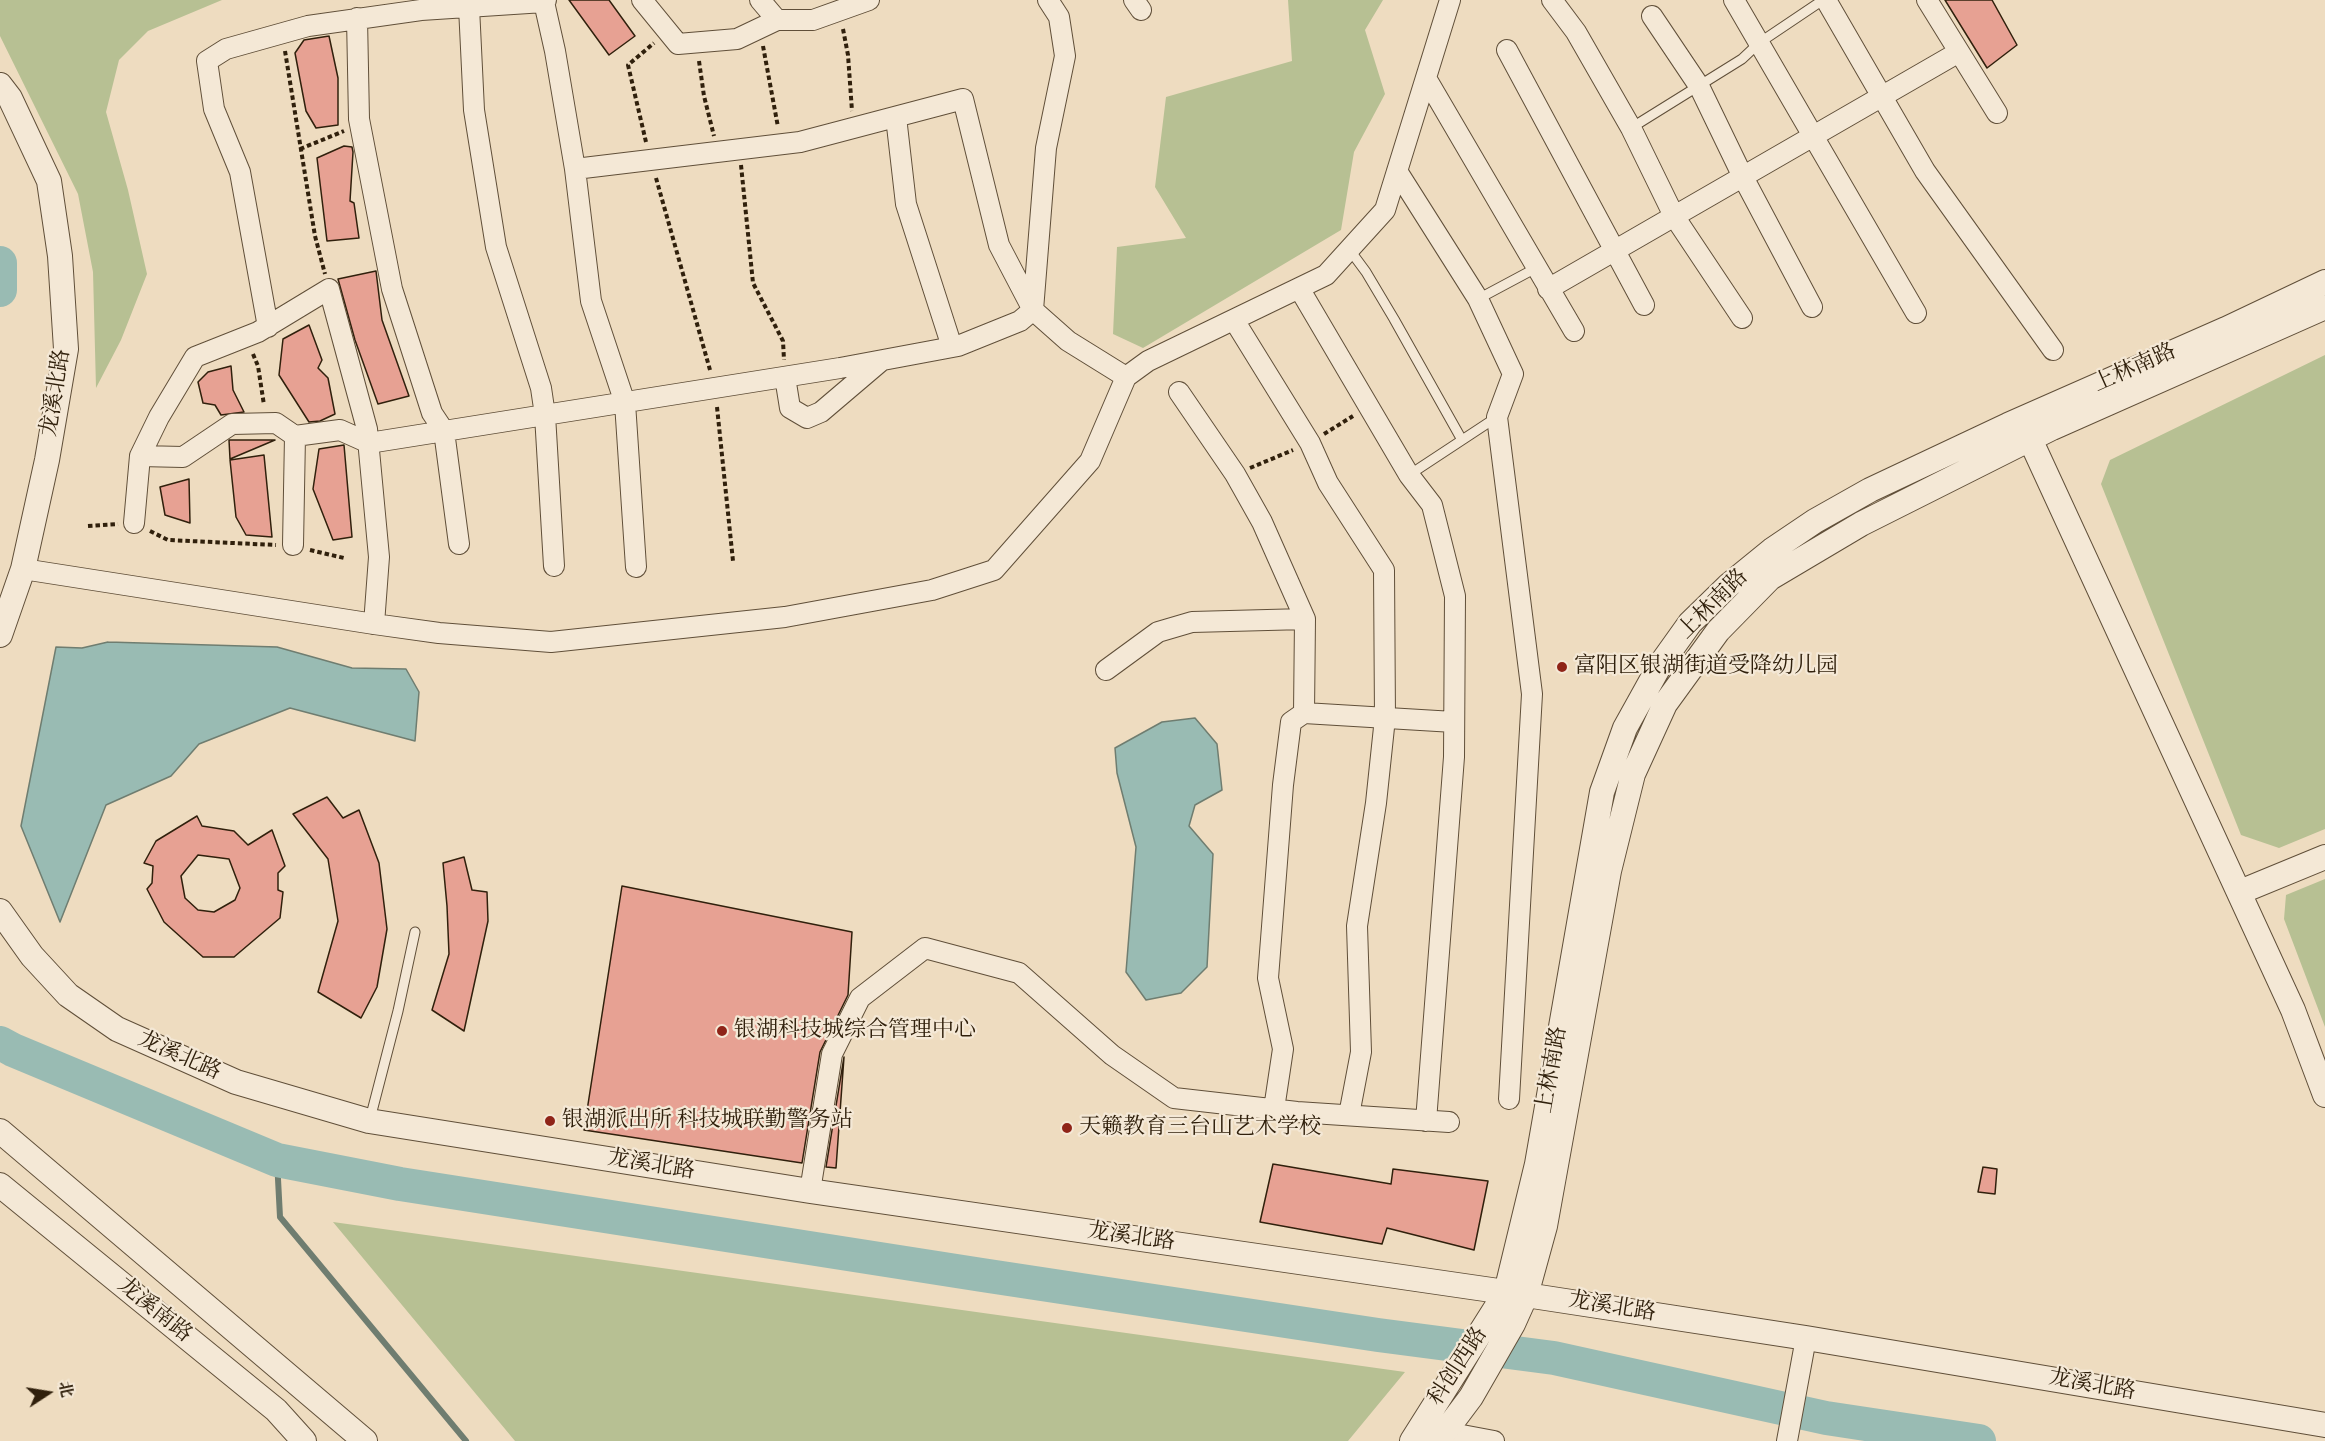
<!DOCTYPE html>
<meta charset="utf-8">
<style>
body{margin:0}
#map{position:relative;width:2325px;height:1441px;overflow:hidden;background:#eedcc0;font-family:"IM FELL DW Pica","Noto Serif SC",serif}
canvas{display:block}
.north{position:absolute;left:18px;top:1363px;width:60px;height:60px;-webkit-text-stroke:4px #f4e8d6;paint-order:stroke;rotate:78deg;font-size:16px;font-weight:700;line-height:24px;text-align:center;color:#30200c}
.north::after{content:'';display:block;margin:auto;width:21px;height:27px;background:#30200c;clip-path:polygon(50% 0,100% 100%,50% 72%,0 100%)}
</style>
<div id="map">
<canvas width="2325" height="1441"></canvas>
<div class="north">北</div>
</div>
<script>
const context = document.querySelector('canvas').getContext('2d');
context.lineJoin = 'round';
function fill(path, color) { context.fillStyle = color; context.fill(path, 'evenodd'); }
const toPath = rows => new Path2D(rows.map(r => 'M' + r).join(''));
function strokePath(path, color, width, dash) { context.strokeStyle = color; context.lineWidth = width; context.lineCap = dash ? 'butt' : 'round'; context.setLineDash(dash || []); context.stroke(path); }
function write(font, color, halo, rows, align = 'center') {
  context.font = font + ' "IM FELL DW Pica","Noto Serif SC",serif'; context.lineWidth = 4.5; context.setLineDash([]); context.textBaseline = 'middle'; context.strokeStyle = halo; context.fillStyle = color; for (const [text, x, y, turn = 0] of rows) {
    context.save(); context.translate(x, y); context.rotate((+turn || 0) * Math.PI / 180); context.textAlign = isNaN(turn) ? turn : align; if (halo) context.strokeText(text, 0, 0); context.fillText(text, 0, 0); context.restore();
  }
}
fill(toPath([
 [0,0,222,0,148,31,119,60,106,112,128,190,147,274,121,340,96,388,93,272,78,194,0,36],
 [1288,0,1383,0,1365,30,1385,94,1354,152,1341,230,1143,348,1113,334,1117,247,1186,238,1155,187,1166,97,1292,61],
 [2325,355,2325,829,2279,848,2241,835,2101,484,2110,460],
 [2325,879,2325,1027,2284,919,2286,895],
 [333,1222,1405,1372,1348,1441,515,1441]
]), '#b7c093');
const water = toPath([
 [108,642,277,647,352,668,406,669,419,692,415,741,290,708,199,744,171,776,106,805,60,922,21,826,56,647,82,648,108,642],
 [1195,718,1217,744,1222,790,1195,805,1189,826,1213,854,1207,967,1181,993,1146,1000,1126,972,1136,847,1117,773,1115,748,1162,722,1195,718]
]);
fill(water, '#99bbb3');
strokePath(water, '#6f7d70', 1.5);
strokePath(toPath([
 [277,1160,280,1217,466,1441]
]), '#6f7d70', 6);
strokePath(toPath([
 [0,263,0,290],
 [0,1043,13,1050,277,1160,400,1184,982,1275,1378,1335,1554,1358,1826,1418,1979,1441]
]), '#99bbb3', 34);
const building = toPath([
 [569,0,609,0,635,36,609,55,569,0],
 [1945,0,1992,0,2017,45,1987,68,1945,0],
 [329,36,338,78,338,125,316,128,306,111,295,53,304,40,329,36],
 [344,146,352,147,353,152,350,201,354,203,359,238,327,241,317,158,344,146],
 [376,271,382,320,409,396,378,404,355,340,338,279,376,271],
 [309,325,322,360,318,368,328,378,335,414,320,421,309,422,279,375,283,339,309,325],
 [231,366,233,390,244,412,221,415,215,405,203,403,198,382,208,372,231,366],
 [229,440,275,440,230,459,229,440],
 [344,445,352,537,333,540,313,489,319,449,344,445],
 [264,455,272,537,246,535,236,517,230,460,264,455],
 [189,479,190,523,165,515,160,487,189,479],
 [327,797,343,818,359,810,379,863,387,929,377,987,361,1018,318,992,338,921,328,859,293,814,327,797],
 [197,816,202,826,234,831,248,845,272,830,285,866,278,873,278,890,283,892,280,918,234,957,203,957,164,922,147,889,152,883,153,866,144,863,156,841,197,816],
 [198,855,229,859,240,888,235,900,214,912,198,910,185,898,181,876,198,855],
 [464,857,472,890,487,892,488,921,464,1031,432,1010,449,954,447,906,443,863,464,857],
 [622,886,852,932,848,995,820,1052,802,1163,584,1130,622,886],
 [844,1057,836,1168,826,1167,844,1057],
 [1273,1164,1391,1184,1393,1169,1488,1181,1474,1250,1387,1228,1382,1244,1260,1222,1273,1164],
 [1983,1167,1997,1169,1995,1194,1978,1192,1983,1167]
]);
fill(building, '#e7a193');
strokePath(building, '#30200c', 1.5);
const service = toPath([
 [1631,128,1742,59,1759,43,1823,0],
 [1349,249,1366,272,1394,319,1462,440],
 [1478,299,1536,268],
 [1409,475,1497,417],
 [370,1119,398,1011,415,932]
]);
const minor = toPath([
 [642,0,678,44,737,39,777,20,813,20,869,0],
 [760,0,777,20],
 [1134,0,1141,10],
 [1552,0,1576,32,1631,128,1674,216,1742,318],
 [1734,0,1916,313],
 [1826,0,1925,171,2053,350],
 [1927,0,1997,113],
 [544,2,555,51,575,169,591,301,625,403,636,567],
 [469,7,474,110,496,247,541,388,545,415,554,566],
 [1652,16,1699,86,1743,177,1812,307],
 [357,18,359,119,392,289,432,413,444,431,459,544],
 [1507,50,1644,305],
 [1426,78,1574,331],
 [896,117,906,204,952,347],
 [575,169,800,142,963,99,999,245,1033,310,1068,341,1126,377],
 [1397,171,1478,299,1513,374,1497,417,1532,694,1509,1099],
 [1299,288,1409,475,1432,505,1455,596,1454,757,1426,1121],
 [1548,289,1959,52],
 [1234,320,1310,443,1328,483,1384,570,1385,718,1376,803,1357,926,1361,1052,1349,1115],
 [268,327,240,172,214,109,207,61,226,49,308,26,421,10,544,2,546,0],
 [785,377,790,408,807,418,821,412,881,361],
 [1179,392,1235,474,1262,522,1305,619,1304,713,1291,722,1283,785,1268,978,1283,1049,1274,1109],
 [140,456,183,457,232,424,276,423,295,436,340,430,369,443,840,368,958,346,1020,321,1033,310,1046,148,1065,56,1059,17,1048,0],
 [134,523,140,456,159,417,195,357,258,332,329,289,367,429,379,557,374,624],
 [293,545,295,436],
 [23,569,374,624,439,633,551,642,785,617,932,590,994,570,1090,461,1126,377,1148,361,1326,275,1385,210,1450,0],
 [1106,670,1158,632,1192,622,1305,619],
 [1304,713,1454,722],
 [810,1191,832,1054,860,998,925,948,1019,973,1112,1055,1174,1098,1297,1112,1449,1122],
 [1446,1432,1494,1441],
 [1787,1441,1806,1338]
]);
const tertiary = toPath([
 [0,85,10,98,49,181,60,256,66,349,47,460,23,569,0,635],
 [2030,439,2293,1010,2325,1095],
 [2240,892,2325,857],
 [0,911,32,956,68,995,117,1029,236,1082,369,1121,810,1191,1526,1295,1806,1338,2325,1425],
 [0,1131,365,1441],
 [0,1185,276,1410,304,1441],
 [1412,1441,1506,1292,1537,1164,1602,792,1625,728,1660,665,1690,623,1729,585,1772,550,1815,521,1870,490,2008,425,2226,329,2325,282],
 [1438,1441,1471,1397,1513,1324,1526,1295,1545,1226,1609,871,1633,774,1665,704,1718,631,1770,578,1861,524,2052,428,2325,307]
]);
strokePath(service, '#604f39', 11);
strokePath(minor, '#604f39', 22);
strokePath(tertiary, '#604f39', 26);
strokePath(toPath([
 [843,29,848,55,852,111],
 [763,46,778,127],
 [285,51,315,236,325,274],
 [699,61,704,96,714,136],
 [646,142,628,65,654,43],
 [300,149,344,131],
 [741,165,753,283,783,341,784,360],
 [656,178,710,370],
 [253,354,258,366,264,405],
 [717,407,733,561],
 [1324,434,1353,416],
 [1250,468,1293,450],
 [88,526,118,524],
 [150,531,168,540,276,545],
 [310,550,344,558]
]), '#30200c', 4, [4.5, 3]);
strokePath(service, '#f4e8d6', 9);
strokePath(minor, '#f4e8d6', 20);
strokePath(tertiary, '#f4e8d6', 24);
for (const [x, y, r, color] of [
 [1562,667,6,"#8f2418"],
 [722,1031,6,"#8f2418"],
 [550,1121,6,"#8f2418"],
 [1067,1128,6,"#8f2418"]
]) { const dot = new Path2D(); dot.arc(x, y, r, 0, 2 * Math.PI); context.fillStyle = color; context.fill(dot); strokePath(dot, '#f4e8d6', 2); }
write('22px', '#30200c', '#f4e8d6', [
 ["上林南路",2135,369,-24],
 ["龙溪北路",57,393,-81],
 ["上林南路",1714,605,-45],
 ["龙溪北路",179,1057,24],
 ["上林南路",1553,1070,-80],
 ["龙溪北路",651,1166,9],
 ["龙溪北路",1131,1238,8],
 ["龙溪北路",1612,1308,9],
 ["龙溪南路",154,1311,39],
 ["科创西路",1459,1367,-57],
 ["龙溪北路",2092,1386,10]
]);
write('22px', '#30200c', '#f4e8d6', [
 ["富阳区银湖街道受降幼儿园",1574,667],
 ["银湖科技城综合管理中心",734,1031],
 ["银湖派出所 科技城联勤警务站",562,1121],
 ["天籁教育三台山艺术学校",1079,1128]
], 'left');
</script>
